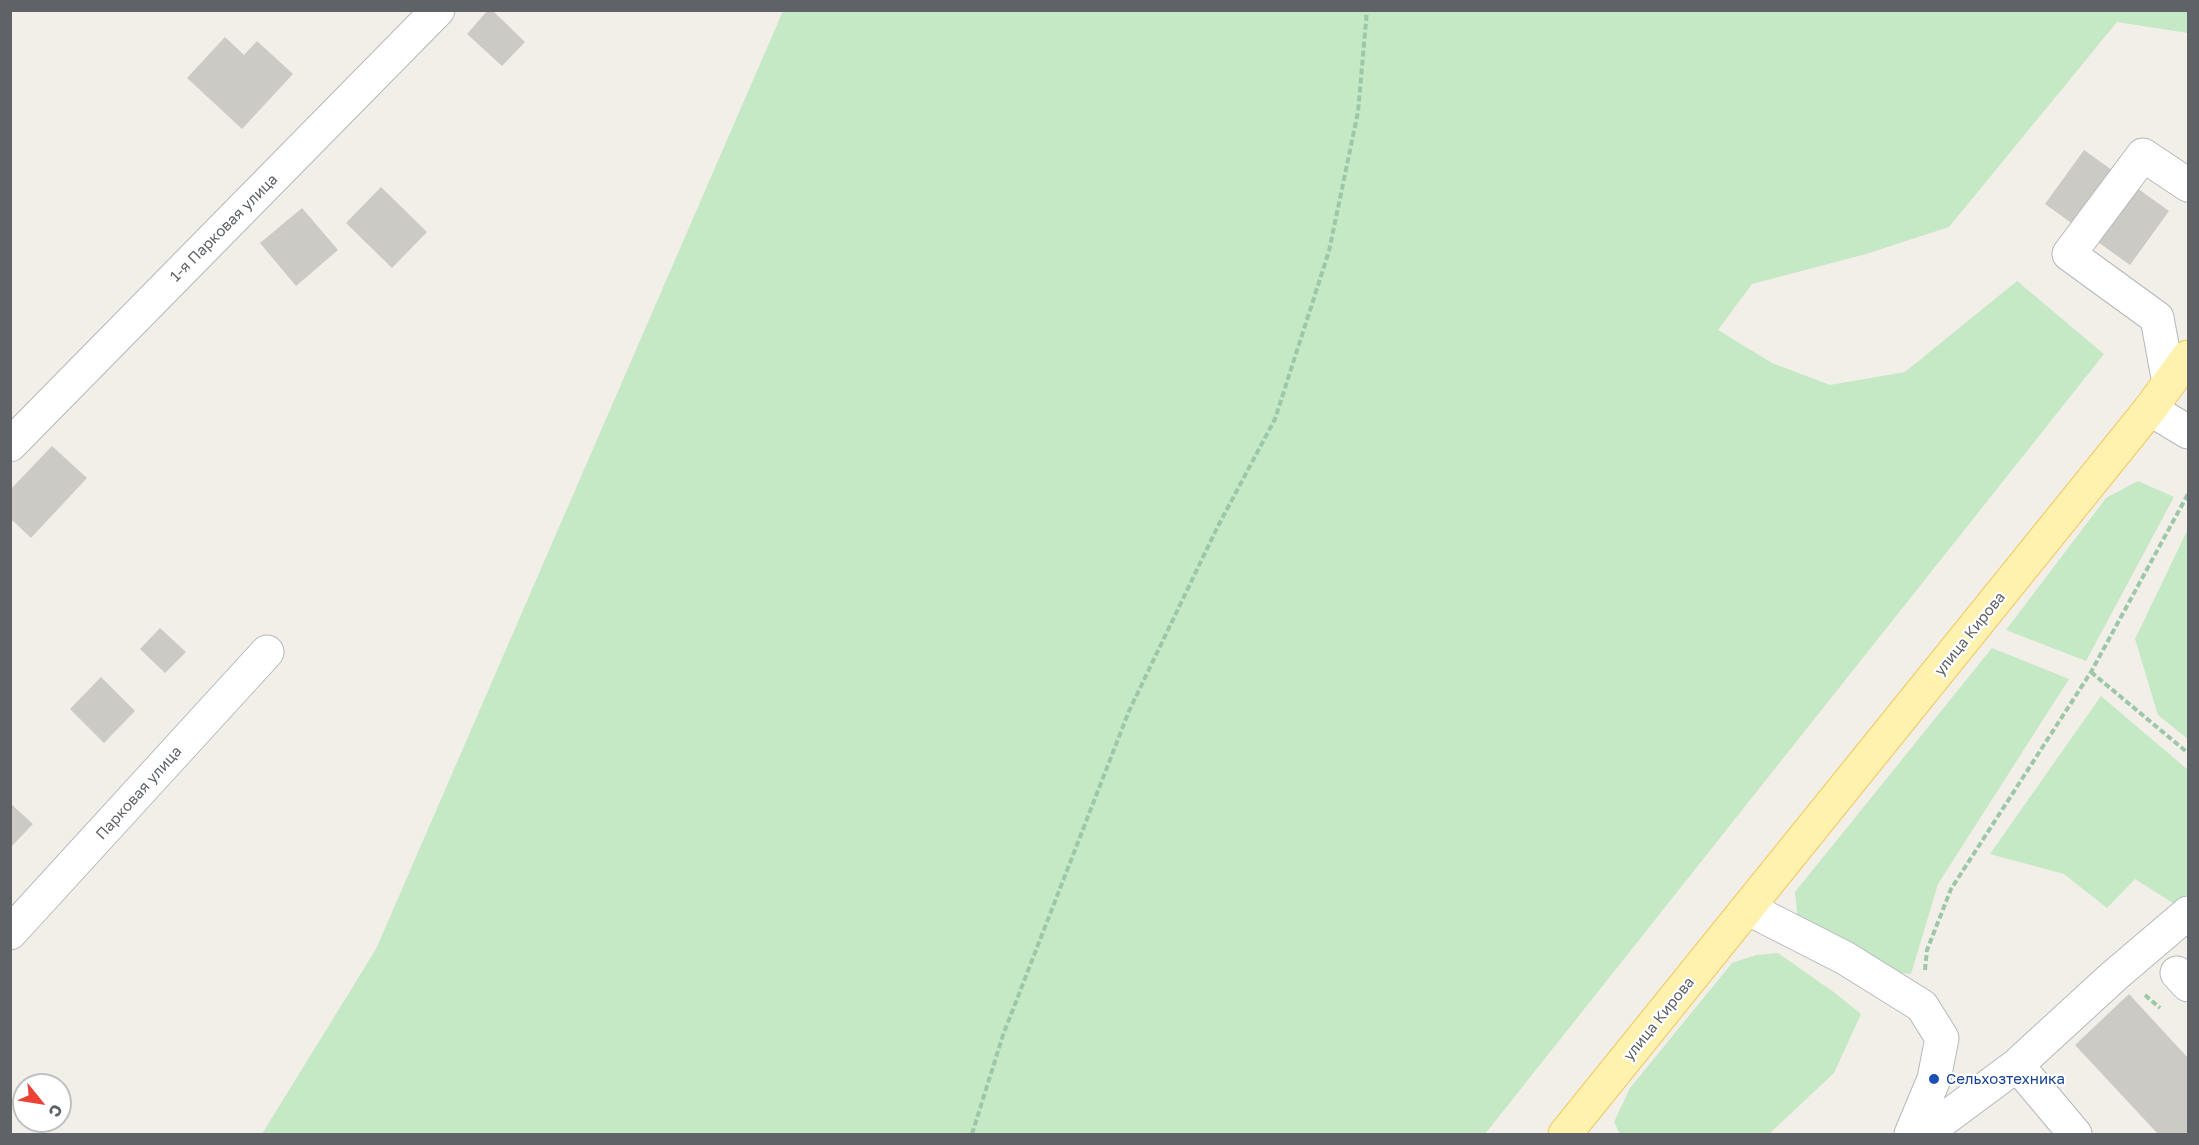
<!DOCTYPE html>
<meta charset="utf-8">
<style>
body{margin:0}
#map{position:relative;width:2199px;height:1145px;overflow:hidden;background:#f1efe8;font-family:"Golos Text",sans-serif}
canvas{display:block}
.frame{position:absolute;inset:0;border:12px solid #5f6368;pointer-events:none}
.north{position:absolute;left:12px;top:1073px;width:60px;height:60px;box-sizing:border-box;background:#fff;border:2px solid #bfc1c3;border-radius:50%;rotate:120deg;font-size:16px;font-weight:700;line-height:24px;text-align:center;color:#5f6368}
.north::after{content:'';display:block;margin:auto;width:21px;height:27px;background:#ea4335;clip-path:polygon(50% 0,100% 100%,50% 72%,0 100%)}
</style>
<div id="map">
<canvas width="2199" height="1145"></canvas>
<div class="frame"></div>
<div class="north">С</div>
</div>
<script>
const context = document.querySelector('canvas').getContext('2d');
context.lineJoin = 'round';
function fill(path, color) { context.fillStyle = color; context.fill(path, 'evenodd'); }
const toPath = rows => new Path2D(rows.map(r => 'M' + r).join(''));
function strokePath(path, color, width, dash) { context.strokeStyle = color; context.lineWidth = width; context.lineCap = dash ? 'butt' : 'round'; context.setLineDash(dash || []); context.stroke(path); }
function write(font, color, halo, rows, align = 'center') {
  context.font = font + ' "Golos Text",sans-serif'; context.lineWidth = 4.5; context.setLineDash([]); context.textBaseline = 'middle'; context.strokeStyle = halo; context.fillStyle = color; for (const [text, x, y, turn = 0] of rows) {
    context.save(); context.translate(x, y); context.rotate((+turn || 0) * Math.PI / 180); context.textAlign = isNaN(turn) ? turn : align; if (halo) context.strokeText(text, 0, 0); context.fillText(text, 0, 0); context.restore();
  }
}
fill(toPath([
 [783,11,2188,10,2188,33,2117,22,1949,227,1866,254,1752,284,1718,330,1772,363,1830,385,1905,372,2017,281,2104,354,1485,1134,262,1134,376,949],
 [2138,481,2174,497,2086,661,2006,630,2106,498],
 [2188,529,2188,739,2158,715,2135,639],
 [1992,648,2069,679,1938,884,1911,974,1890,972,1798,923,1795,892],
 [2101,696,2188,770,2188,893,2176,905,2135,879,2107,908,2064,874,1990,854],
 [1778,953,1835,993,1861,1014,1834,1073,1769,1134,1620,1134,1614,1122,1630,1088,1732,963,1756,955]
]), '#c5e8c5');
fill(toPath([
 [488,10,492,10,525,42,502,66,467,34],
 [225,37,244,55,257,41,293,74,242,129,187,78],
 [2084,150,2169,211,2130,265,2045,204],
 [381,187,427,232,392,268,346,223],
 [302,208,338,250,296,286,260,243],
 [52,446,87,478,31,538,10,518,10,490],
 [160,628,186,652,165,673,140,649],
 [101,677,135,711,104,743,70,709],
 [10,803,33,824,10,848],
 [2129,994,2188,1058,2188,1134,2158,1134,2075,1045]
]), '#cccac5');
const minor = toPath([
 [2169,383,2157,318,2069,254,2143,155,2188,185],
 [2150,409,2188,432],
 [10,445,438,10],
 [1749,909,1845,958,1922,1006,1942,1038,1934,1079,1911,1134],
 [10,933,267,652],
 [2177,973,2188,985],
 [2017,1065,2075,1134],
 [1924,1134,2017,1065,2114,976,2188,913]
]);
const major = toPath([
 [1565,1134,2150,409,2188,357]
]);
strokePath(minor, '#b5b8bc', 35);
strokePath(major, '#f2c960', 35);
strokePath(toPath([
 [2091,672,2188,753],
 [1925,970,1927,950,1951,889,2091,672,2188,494],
 [2145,995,2160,1008],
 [972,1134,1003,1035,1129,711,1217,528,1275,419,1329,251,1358,112,1367,10]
]), '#9cc7a9', 4, [6, 3]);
strokePath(minor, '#fff', 33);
strokePath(major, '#fff2af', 33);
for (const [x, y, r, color] of [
 [1934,1079,6,"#1a4fb4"]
]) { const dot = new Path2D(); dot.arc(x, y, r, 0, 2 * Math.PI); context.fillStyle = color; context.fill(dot); strokePath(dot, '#fff', 2); }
write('15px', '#5f6368', '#fff', [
 ["1-я Парковая улица",224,228,-45],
 ["улица Кирова",1970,634,-51],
 ["Парковая улица",139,793,-48],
 ["улица Кирова",1659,1019,-51]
]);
write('15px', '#164399', '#fff', [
 ["Сельхозтехника",1946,1079]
], 'left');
</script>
